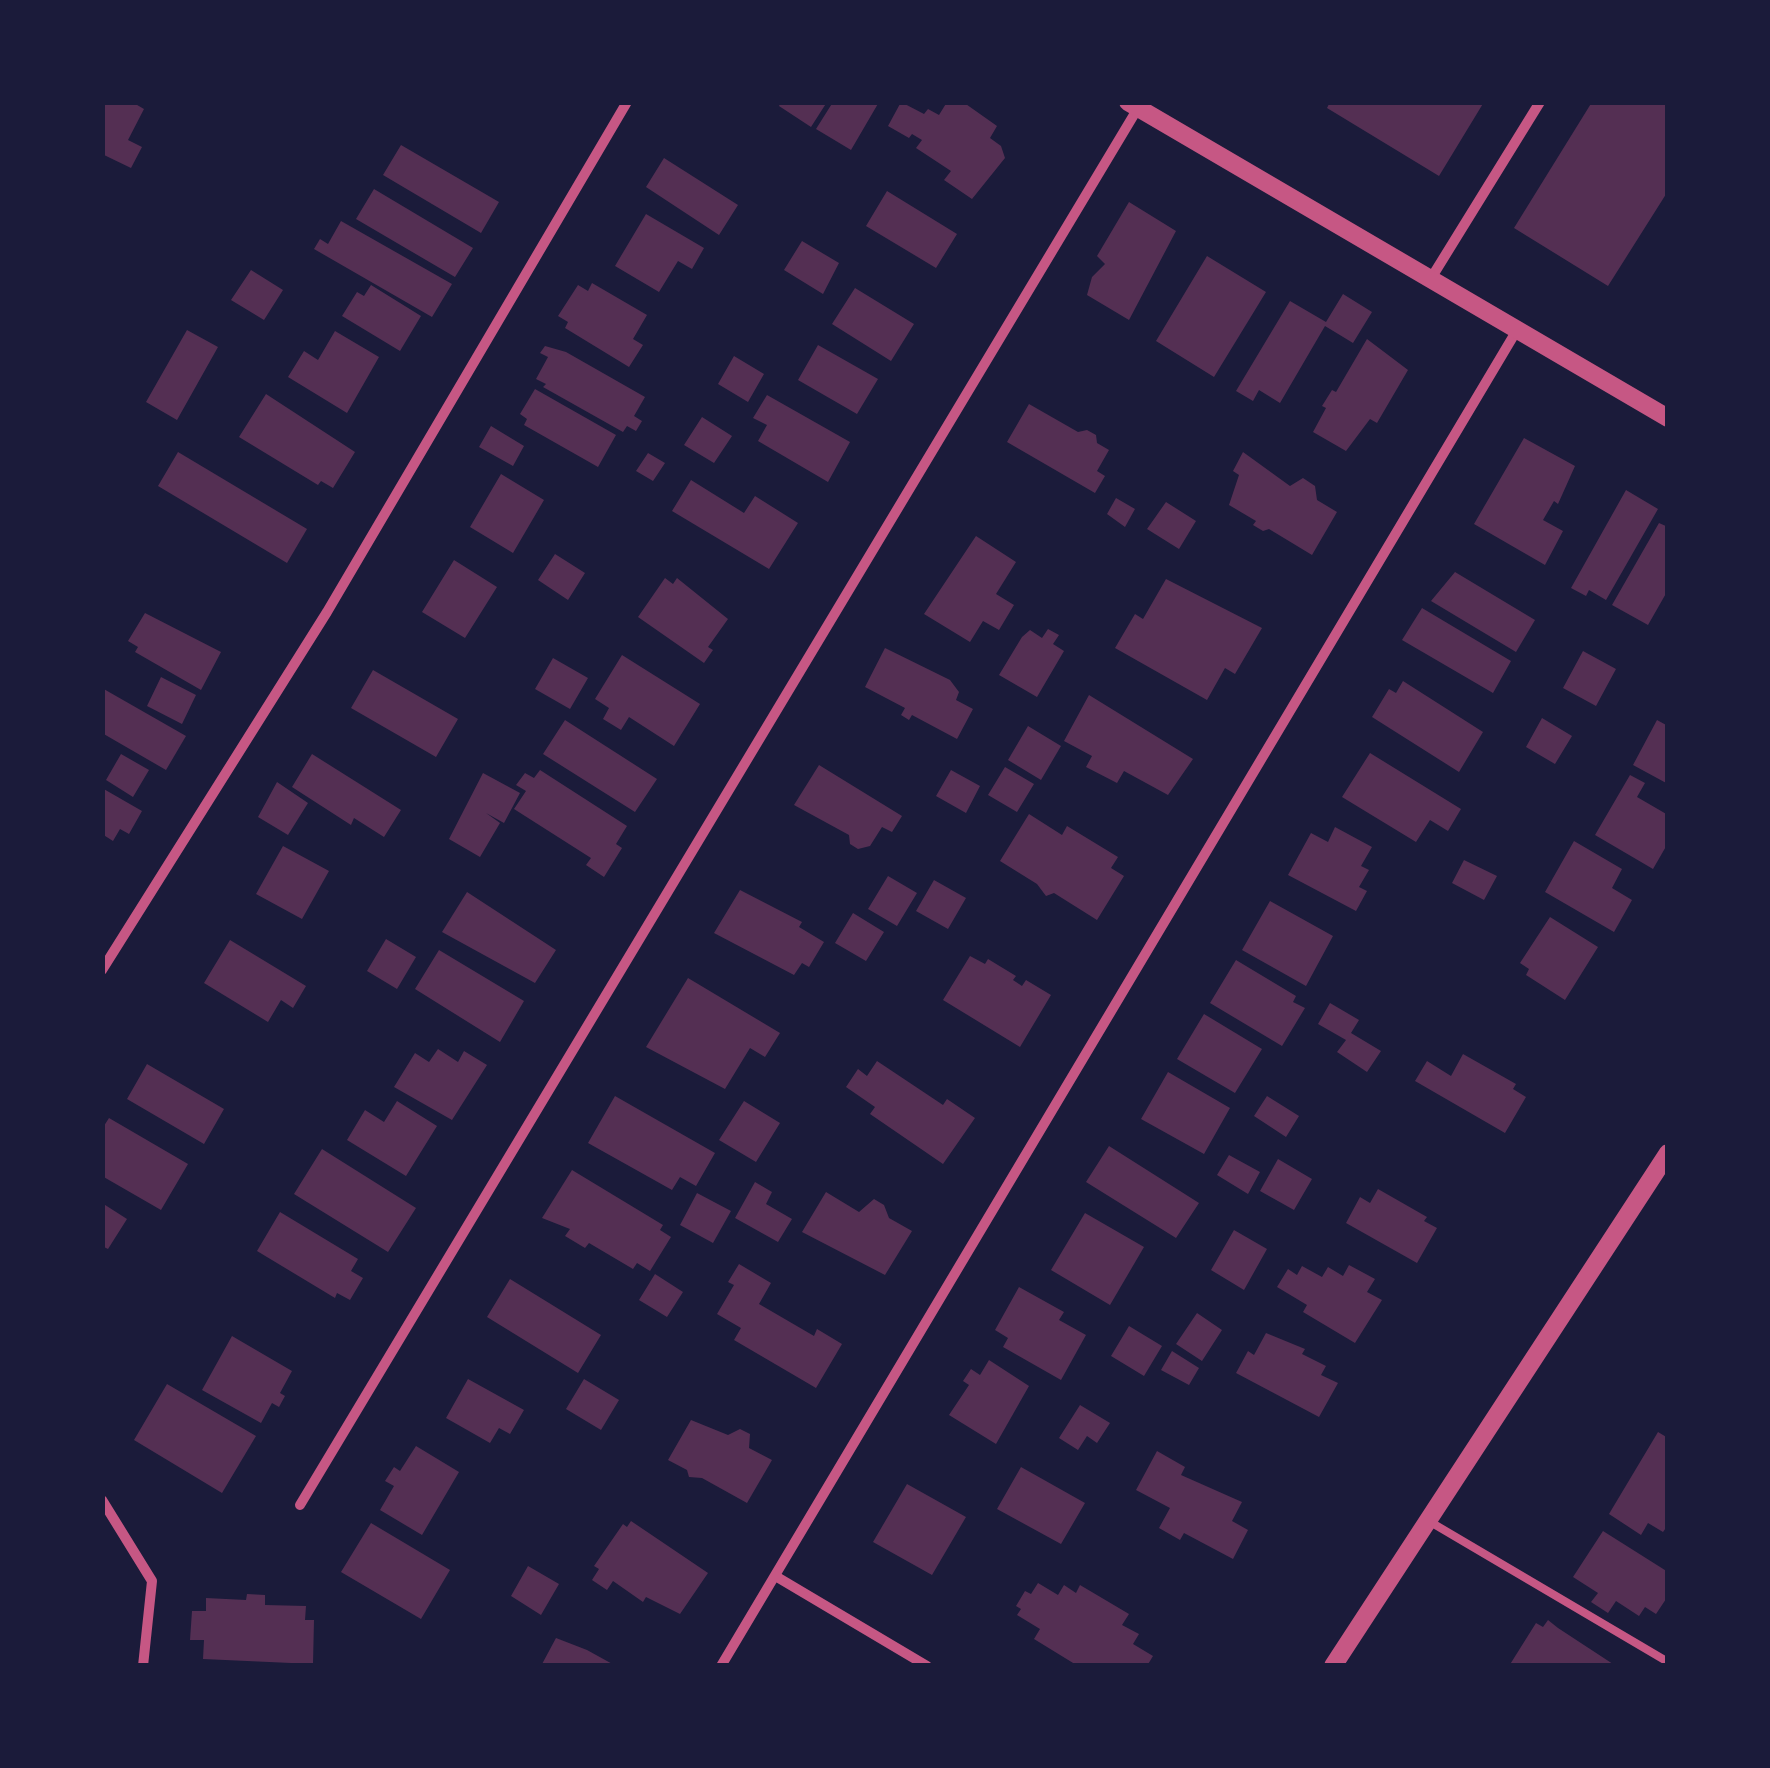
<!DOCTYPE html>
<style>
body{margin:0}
#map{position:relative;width:1770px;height:1768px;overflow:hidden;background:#1b1b3a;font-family:Literata,serif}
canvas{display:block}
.frame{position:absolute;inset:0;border:105px solid #1b1b3a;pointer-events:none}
</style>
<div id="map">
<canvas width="1770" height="1768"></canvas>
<div class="frame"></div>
</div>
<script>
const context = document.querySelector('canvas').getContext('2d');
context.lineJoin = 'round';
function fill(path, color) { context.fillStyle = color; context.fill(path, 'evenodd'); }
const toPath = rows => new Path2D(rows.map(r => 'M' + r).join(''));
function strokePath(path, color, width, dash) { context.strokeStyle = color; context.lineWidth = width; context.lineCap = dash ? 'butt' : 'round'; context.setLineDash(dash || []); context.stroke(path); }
fill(toPath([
 [102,102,132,102,144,109,128,140,142,147,131,168,102,154],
 [781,102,827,102,811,127,779,106],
 [833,102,879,102,851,150,816,129],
 [901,102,924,114,928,109,939,115,947,102,963,102,997,126,990,138,1001,146,1005,158,972,199,944,180,951,171,916,148,922,140,912,134,909,138,888,126],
 [1330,102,1484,102,1439,176,1327,108],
 [1592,102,1668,102,1668,191,1608,286,1514,228],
 [401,145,499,202,481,233,383,175],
 [664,158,738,205,719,235,646,187],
 [374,189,473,248,455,277,356,219],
 [887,191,957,234,936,268,866,226],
 [1129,202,1176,231,1129,320,1087,295,1092,277,1105,264,1097,256],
 [646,214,704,248,692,269,678,261,659,292,615,266],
 [341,221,452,284,432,317,314,249,320,239,328,244],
 [802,241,839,263,823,294,784,270],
 [1207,256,1266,292,1214,377,1156,341],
 [251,270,283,290,264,320,231,300],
 [592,283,647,315,633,339,643,345,629,367,565,328,568,322,558,316,578,285,588,291],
 [371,285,421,316,400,351,342,316,357,292,364,296],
 [855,288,914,324,891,361,832,324],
 [1343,294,1372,312,1353,343,1325,326,1280,403,1259,390,1253,401,1236,391,1290,301,1326,322],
 [187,330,218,347,177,420,146,402],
 [335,331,379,357,347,413,288,377,304,351,318,360],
 [1367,339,1408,370,1377,423,1370,419,1346,451,1313,432,1326,408,1322,406,1332,390,1336,392],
 [818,345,878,379,857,414,798,380],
 [545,346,566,352,645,397,634,416,642,421,636,431,627,426,623,432,543,387,546,384,536,379,548,357,540,353],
 [734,356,764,374,748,402,718,384],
 [535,389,616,435,598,467,524,425,527,419,520,414],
 [266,394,355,452,333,488,321,481,318,485,239,437],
 [767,395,850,442,828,482,758,441,767,425,753,418],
 [1029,404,1078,432,1087,430,1096,435,1097,443,1109,450,1097,471,1105,476,1095,493,1007,442],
 [702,417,732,436,714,463,684,445],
 [491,426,524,446,513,466,479,447],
 [1524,438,1575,466,1558,504,1554,501,1543,520,1563,531,1545,565,1474,524],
 [178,452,307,529,287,563,158,486],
 [1243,452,1290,486,1303,478,1315,486,1317,500,1337,512,1312,555,1269,529,1263,531,1253,525,1256,521,1229,505,1239,475,1233,471],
 [648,453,665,463,653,481,636,471],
 [501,474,544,500,513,553,470,527],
 [691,480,744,513,755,496,798,523,769,569,672,511],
 [1626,490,1658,509,1606,600,1589,590,1586,596,1571,588],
 [1116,498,1135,509,1125,527,1107,514],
 [1166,502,1196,521,1179,549,1147,529],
 [1659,523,1668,527,1668,590,1648,625,1612,605],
 [976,536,1016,562,996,594,1014,605,999,630,983,621,970,642,924,614],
 [555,554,585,573,568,600,538,580],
 [454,560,497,587,465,638,422,612],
 [1455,572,1535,620,1516,652,1431,601],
 [665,578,673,584,677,578,728,619,708,647,713,650,704,663,638,617],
 [1166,579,1262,628,1235,674,1225,668,1207,700,1115,648,1135,614,1143,619],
 [1422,608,1511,661,1493,693,1402,640],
 [145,613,221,652,201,690,135,652,138,647,128,641],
 [1048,629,1059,635,1053,644,1064,651,1037,697,999,675,1022,637,1030,630,1042,638],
 [885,648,950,680,959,692,956,700,973,709,957,739,912,715,909,720,901,715,905,708,865,687],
 [1583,651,1616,669,1596,706,1563,688],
 [622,655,700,704,674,746,629,717,621,730,603,719,609,708,595,699],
 [553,658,588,678,570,709,535,689],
 [373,670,458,719,436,757,351,708],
 [161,677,196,695,182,724,147,706],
 [1403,681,1483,732,1459,772,1372,717,1389,689,1396,693],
 [102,688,186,736,166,770,102,733],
 [1089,695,1193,759,1168,795,1124,771,1117,783,1086,767,1092,756,1064,741],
 [1542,718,1572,736,1555,764,1526,747],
 [565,720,657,779,635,812,543,754],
 [1657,720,1668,726,1668,784,1633,765],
 [1028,726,1061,746,1041,780,1008,760],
 [1370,753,1461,809,1448,831,1430,820,1416,842,1342,797],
 [121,754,149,770,133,797,106,780],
 [312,754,401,810,384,837,354,818,351,825,292,787],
 [819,765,902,816,892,832,882,827,870,846,858,849,850,844,849,835,794,805],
 [1005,767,1034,784,1017,812,988,795],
 [540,770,627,826,616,844,622,848,604,877,586,865,591,858,514,809,526,791,516,785,525,773,534,778],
 [951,770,980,786,966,813,936,796],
 [483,773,520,793,504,823,486,813,500,823,480,857,449,839],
 [1630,775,1645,783,1637,797,1668,815,1668,843,1653,869,1595,835],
 [277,782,308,803,288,835,258,817],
 [102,788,142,811,129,834,120,829,113,841,102,834],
 [1029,814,1062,835,1067,826,1118,857,1111,868,1124,876,1097,920,1054,893,1046,896,1037,884,1000,861],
 [1335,827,1372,847,1361,866,1369,870,1359,887,1367,891,1356,911,1288,875,1311,833,1328,842],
 [1574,841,1622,869,1612,888,1632,900,1614,932,1545,892],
 [283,846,329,871,302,919,256,894],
 [1464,860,1497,876,1484,900,1452,883],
 [888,876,917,893,897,926,868,909],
 [934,880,966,898,948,929,916,911],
 [740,890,802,922,799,927,824,942,809,967,802,963,794,975,714,933],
 [467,892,556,950,535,983,442,932],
 [1270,901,1333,936,1306,986,1242,950],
 [853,913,884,932,866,961,835,943],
 [1550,917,1598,947,1565,1000,1526,975,1529,969,1520,963],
 [386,939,416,957,397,989,367,971],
 [230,940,306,986,293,1008,281,1000,268,1022,204,983],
 [439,950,524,1001,500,1042,415,989],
 [970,956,985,964,988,959,1016,976,1013,980,1022,986,1026,980,1051,995,1020,1047,943,1000],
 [1236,960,1296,996,1293,1002,1305,1008,1282,1046,1210,1003],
 [688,978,780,1033,765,1057,750,1048,725,1089,646,1047],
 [1330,1003,1359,1020,1351,1033,1381,1051,1367,1072,1337,1052,1346,1040,1318,1024],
 [1204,1014,1262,1049,1235,1093,1177,1059],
 [438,1049,458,1062,464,1051,487,1065,452,1120,394,1087,415,1053,429,1062],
 [1463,1054,1516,1084,1513,1089,1526,1097,1505,1133,1415,1081,1427,1061,1451,1076],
 [877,1061,943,1105,947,1099,975,1118,943,1164,870,1114,875,1107,846,1087,858,1069,867,1076],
 [147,1064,224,1109,204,1144,127,1099],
 [1168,1072,1230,1108,1204,1154,1141,1119],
 [615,1096,715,1153,696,1186,680,1177,672,1190,588,1143],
 [1267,1096,1299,1116,1286,1137,1254,1116],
 [397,1101,437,1126,406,1176,347,1140,365,1110,384,1122],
 [744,1101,780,1123,756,1162,719,1140],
 [109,1118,188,1164,161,1210,102,1176,102,1129],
 [1109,1146,1199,1203,1176,1238,1086,1182],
 [322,1149,416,1208,388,1252,294,1194],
 [1229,1155,1260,1172,1248,1194,1217,1175],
 [1278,1159,1312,1179,1294,1210,1260,1191],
 [572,1170,663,1225,660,1230,671,1237,650,1271,637,1263,633,1269,589,1243,585,1248,565,1236,570,1229,542,1218],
 [755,1182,772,1192,766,1204,792,1219,778,1242,735,1218],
 [1378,1189,1427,1217,1424,1221,1437,1228,1417,1263,1346,1223,1360,1197,1370,1203],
 [826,1192,859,1212,874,1199,884,1205,889,1218,912,1231,885,1275,802,1232],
 [697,1193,731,1211,713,1243,680,1225],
 [102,1203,127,1219,108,1249,102,1246],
 [280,1212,358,1259,351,1271,363,1278,350,1300,337,1293,335,1298,257,1251],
 [1085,1213,1144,1247,1110,1305,1051,1270],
 [1234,1230,1267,1249,1244,1290,1211,1270],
 [739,1264,771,1283,759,1304,814,1336,817,1329,842,1344,816,1388,734,1340,741,1328,717,1314,734,1285,728,1282],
 [1349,1265,1375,1279,1367,1292,1382,1300,1355,1343,1303,1312,1307,1305,1277,1287,1288,1269,1297,1275,1302,1266,1322,1277,1328,1267,1343,1276],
 [655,1274,683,1292,667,1317,639,1300],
 [510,1279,601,1335,578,1373,487,1317],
 [1019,1287,1064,1312,1059,1320,1086,1335,1061,1380,1003,1347,1008,1338,995,1330],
 [1197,1313,1222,1330,1202,1361,1176,1344],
 [1129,1326,1162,1346,1144,1376,1111,1356],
 [1266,1333,1305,1349,1302,1354,1326,1366,1321,1375,1338,1383,1319,1417,1236,1373,1248,1351,1254,1355],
 [232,1336,292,1371,280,1393,285,1396,279,1407,272,1403,261,1423,202,1390],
 [1172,1351,1199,1368,1189,1385,1161,1370],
 [989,1360,1029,1386,996,1444,949,1415,969,1385,963,1381,971,1369,980,1375],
 [468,1379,524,1410,510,1434,499,1428,490,1443,446,1418],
 [584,1379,619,1400,601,1430,566,1409],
 [167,1384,256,1436,222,1493,134,1440],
 [1080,1405,1110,1423,1097,1443,1087,1436,1078,1450,1059,1438],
 [691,1420,728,1435,740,1429,750,1434,749,1448,772,1460,747,1503,702,1478,689,1477,687,1470,668,1460],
 [1658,1432,1668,1438,1668,1525,1663,1532,1648,1523,1641,1535,1609,1514],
 [416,1446,459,1472,422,1535,380,1510,394,1486,385,1481,394,1467,400,1471],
 [1157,1451,1185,1467,1181,1475,1242,1502,1232,1521,1248,1530,1233,1559,1184,1533,1180,1540,1159,1528,1170,1508,1136,1490],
 [1021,1467,1085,1503,1061,1544,997,1509],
 [907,1484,966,1517,932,1575,873,1542],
 [631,1521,708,1573,680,1614,646,1597,643,1602,613,1581,607,1590,592,1580,599,1569,594,1566,623,1524,627,1527],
 [371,1523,450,1570,421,1619,341,1572],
 [1603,1531,1668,1572,1668,1596,1656,1614,1645,1607,1639,1616,1616,1601,1608,1613,1591,1602,1598,1593,1573,1577],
 [528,1566,559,1584,541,1615,511,1596],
 [1038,1583,1058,1595,1064,1585,1076,1593,1080,1585,1129,1614,1122,1625,1139,1634,1133,1644,1153,1656,1147,1666,1078,1666,1034,1639,1040,1629,1017,1615,1021,1609,1016,1606,1025,1591,1031,1594],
 [247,1594,265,1595,265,1605,306,1606,305,1620,314,1620,313,1664,203,1659,204,1640,190,1640,192,1611,206,1611,206,1598,246,1600],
 [1548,1620,1558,1628,1616,1666,1509,1666,1536,1623,1543,1627],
 [556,1638,587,1650,616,1666,541,1666]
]), '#542f53');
strokePath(toPath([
 [1427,1520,1668,1662]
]), '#c65784', 8);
strokePath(toPath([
 [1430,280,1540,102],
 [102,970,327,612,627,102],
 [102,1500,152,1581,143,1666],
 [300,1505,1138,108],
 [777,1577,927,1666],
 [721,1666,1517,330]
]), '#c65784', 10);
strokePath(toPath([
 [1128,102,1668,418],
 [1333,1666,1668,1153]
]), '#c65784', 18);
</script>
